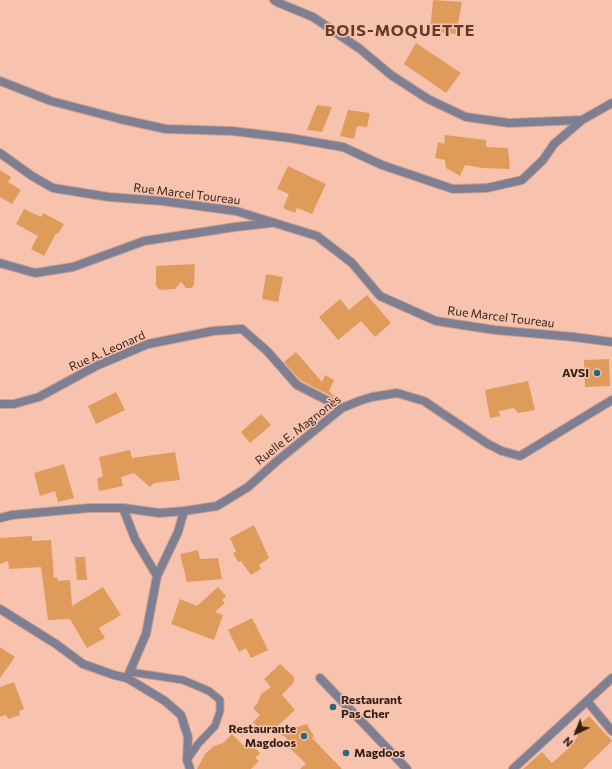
<!DOCTYPE html>
<meta charset="utf-8">
<style>
body{margin:0}
#map{position:relative;width:612px;height:769px;overflow:hidden;background:#f7c3ae;font-family:Commissioner,sans-serif}
canvas{display:block}
.north{position:absolute;left:556px;top:713px;width:40px;height:40px;-webkit-text-stroke:3px #f7c3ae;paint-order:stroke;rotate:223deg;font-size:11px;font-weight:700;line-height:16px;text-align:center;color:#321f17}
.north::after{content:'';display:block;margin:auto;width:14px;height:18px;background:#321f17;clip-path:polygon(50% 0,100% 100%,50% 72%,0 100%)}
</style>
<div id="map">
<canvas width="612" height="769"></canvas>
<div class="north">N</div>
</div>
<script>
const context = document.querySelector('canvas').getContext('2d');
context.lineJoin = 'round';
function fill(path, color) { context.fillStyle = color; context.fill(path, 'evenodd'); }
const toPath = rows => new Path2D(rows.map(r => 'M' + r).join(''));
function strokePath(path, color, width, dash) { context.strokeStyle = color; context.lineWidth = width; context.lineCap = dash ? 'butt' : 'round'; context.setLineDash(dash || []); context.stroke(path); }
function write(font, color, halo, rows, align = 'center') {
  context.font = font + ' Commissioner,sans-serif'; context.lineWidth = 3; context.setLineDash([]); context.textBaseline = 'middle'; context.strokeStyle = halo; context.fillStyle = color; for (const [text, x, y, turn = 0] of rows) {
    context.save(); context.translate(x, y); context.rotate((+turn || 0) * Math.PI / 180); context.textAlign = isNaN(turn) ? turn : align; if (halo) context.strokeText(text, 0, 0); context.fillText(text, 0, 0); context.restore();
  }
}
fill(toPath([
 [433,0,462,2,456,34,430,31],
 [416,43,461,73,446,93,404,64],
 [317,105,332,107,322,132,307,130],
 [348,110,370,113,367,127,357,126,354,139,340,136],
 [445,135,486,140,486,147,508,148,510,169,483,168,465,165,460,176,446,168,445,160,435,158,438,142,444,144],
 [288,166,326,184,312,214,297,208,295,213,283,208,289,194,277,189],
 [0,170,11,177,8,182,21,190,12,204,0,197],
 [24,209,41,217,43,213,64,224,58,234,56,233,44,256,31,249,38,236,16,224],
 [195,264,194,284,192,288,186,288,181,282,175,289,160,290,156,286,156,266],
 [266,274,283,277,278,302,262,299],
 [367,295,391,323,375,337,361,321,338,340,319,317,340,299,349,310],
 [296,352,322,382,325,375,334,380,329,391,337,399,300,380,284,362],
 [609,359,610,386,585,387,584,360],
 [528,381,535,410,518,413,514,408,499,411,500,416,490,418,485,390],
 [116,392,125,410,96,424,88,406],
 [261,414,271,425,250,443,241,432],
 [130,450,132,458,175,452,180,480,154,483,150,487,134,473,121,477,123,486,99,491,97,479,103,476,99,457],
 [64,464,74,498,58,502,55,491,40,496,34,473],
 [254,525,269,558,259,565,261,569,251,575,241,561,238,562,233,553,236,552,230,538],
 [32,536,32,541,51,540,54,578,57,577,58,581,70,580,72,606,103,587,121,615,99,628,105,638,87,648,70,619,48,620,41,567,9,569,8,561,0,564,0,538],
 [198,550,200,559,218,558,222,579,187,582,180,554],
 [75,557,85,557,87,580,77,580],
 [218,587,226,596,222,600,225,603,215,612,223,615,214,640,171,624,180,599,197,606],
 [252,618,268,650,251,658,246,648,239,652,228,630],
 [0,647,15,657,0,678],
 [280,664,294,677,294,682,282,695,295,710,272,731,268,729,263,733,253,722,260,715,253,708,257,704,261,694,271,687,264,679],
 [14,682,24,709,19,711,20,715,8,719,6,715,0,717,0,687],
 [589,716,612,741,583,769,523,769,542,752,552,763,571,746,570,745,578,736,573,731],
 [307,724,311,732,314,736,312,738,342,769,300,769,306,764,284,742,287,738,277,733],
 [232,734,245,747,249,742,260,753,255,758,259,761,251,769,197,769,205,754,214,746,223,743]
]), '#df9b5a');
const service = toPath([
 [130,672,183,680,209,691,220,700,220,711,215,726,198,744,187,760]
]);
const minor = toPath([
 [274,0,279,3,313,17,360,49,391,75,428,99,466,117,509,123,582,120],
 [0,81,51,101,120,119,166,129,232,131,290,138,343,147,382,165,453,189,487,188,522,180,543,160,554,144,582,120,612,103],
 [0,153,32,176,53,188,109,197,162,201,236,211,317,236,352,263,380,296,436,321,495,330,574,337,612,342],
 [0,263,35,273,73,267,144,241,235,227,271,223],
 [0,404,14,404,39,397,96,366,148,344,213,331,242,329,267,351,297,385,342,408],
 [123,508,135,539,157,576],
 [0,518,12,515,89,508,123,508,159,513,184,511,217,506,248,487,277,461,342,408,359,401,372,397,397,393,424,401,488,444,502,451,520,456,612,400],
 [127,678,146,634,157,576,178,532,184,511],
 [320,678,407,769],
 [587,701,612,731]
]);
const tertiary = toPath([
 [0,609,56,644,83,664,114,675,127,678,165,701,181,715,188,737,187,760,190,769],
 [513,769,612,678]
]);
strokePath(service, '#d0a290', 9);
strokePath(minor, '#d0a290', 10);
strokePath(tertiary, '#d0a290', 10);
strokePath(service, '#7e7f93', 7);
strokePath(minor, '#7e7f93', 8);
strokePath(tertiary, '#7e7f93', 8);
for (const [x, y, r, color] of [
 [597,373,4,"#28687d"],
 [333,707,4,"#28687d"],
 [304,736,4,"#28687d"],
 [346,753,4,"#28687d"]
]) { const dot = new Path2D(); dot.arc(x, y, r, 0, 2 * Math.PI); context.fillStyle = color; context.fill(dot); strokePath(dot, '#f7c3ae', 1.5); }
write('12px', '#321f17', '#f7c3ae', [
 ["Rue Marcel Toureau",187,194,7],
 ["Rue Marcel Toureau",501,317,7],
 ["Rue A. Leonard",107,351,-24],
 ["Ruelle E. Magnonès",298,430,-38]
]);
write('bold 12px', '#321f17', '#f7c3ae', [
 ["AVSI",589,373],
 ["Restaurant",341,700,"left"],
 ["Pas Cher",341,714,"left"],
 ["Restaurante",296,729],
 ["Magdoos",296,743],
 ["Magdoos",354,753,"left"]
], 'right');
context.letterSpacing = '1px';
write('bold 16px', '#653a29', '#f7c3ae', [
 ["BOIS-MOQUETTE",400,31]
]);
context.letterSpacing = '0px';
</script>
